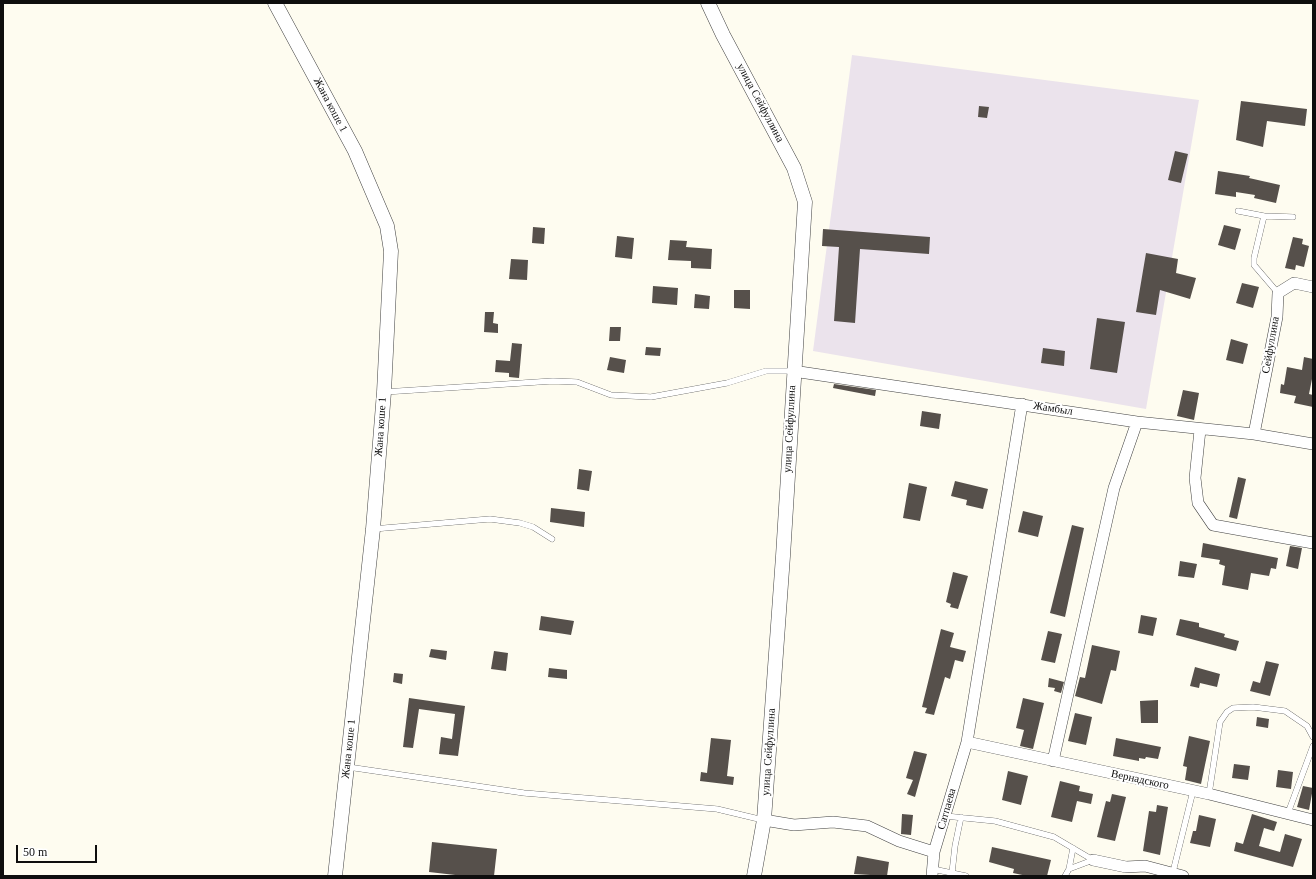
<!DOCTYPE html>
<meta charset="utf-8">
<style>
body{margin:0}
#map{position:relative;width:1316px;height:879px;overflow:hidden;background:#fefcf0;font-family:Georgia,serif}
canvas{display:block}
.frame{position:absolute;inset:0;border:4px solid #0e0e0e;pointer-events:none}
.scale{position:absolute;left:16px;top:845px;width:81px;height:18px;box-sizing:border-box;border:2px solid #0e0e0e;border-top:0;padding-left:5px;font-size:12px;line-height:14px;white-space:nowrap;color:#0e0e0e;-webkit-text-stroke:3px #fff;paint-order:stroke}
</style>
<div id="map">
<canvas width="1316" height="879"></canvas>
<div class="frame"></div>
<div class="scale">50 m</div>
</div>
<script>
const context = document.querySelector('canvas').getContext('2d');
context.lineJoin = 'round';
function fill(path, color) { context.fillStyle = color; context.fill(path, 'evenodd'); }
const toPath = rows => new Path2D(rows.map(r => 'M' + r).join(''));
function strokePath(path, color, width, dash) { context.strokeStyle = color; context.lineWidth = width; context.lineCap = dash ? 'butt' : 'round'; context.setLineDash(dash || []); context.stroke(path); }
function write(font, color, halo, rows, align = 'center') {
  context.font = font + ' Georgia,serif'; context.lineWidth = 4; context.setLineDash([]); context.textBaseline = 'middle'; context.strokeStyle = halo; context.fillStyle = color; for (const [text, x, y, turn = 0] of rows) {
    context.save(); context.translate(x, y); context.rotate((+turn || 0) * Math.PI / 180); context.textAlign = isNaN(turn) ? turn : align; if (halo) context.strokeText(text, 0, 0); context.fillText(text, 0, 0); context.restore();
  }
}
fill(toPath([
 [852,55,1199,100,1146,409,813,351]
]), '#ebe3ec');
fill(toPath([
 [1241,101,1307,109,1305,126,1267,121,1263,147,1236,140],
 [979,106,989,107,987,118,978,117],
 [1175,151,1188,154,1181,183,1168,180],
 [1218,171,1250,176,1249,178,1280,185,1276,203,1254,198,1255,195,1236,192,1236,197,1215,194],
 [1224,225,1241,229,1235,250,1218,245],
 [533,227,545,228,544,244,532,243],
 [823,229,930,237,929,254,860,249,855,323,834,321,839,247,822,246],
 [617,236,634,238,632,259,615,257],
 [1293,237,1303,239,1302,244,1309,246,1304,267,1296,265,1295,270,1285,268],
 [670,240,687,241,686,247,712,249,711,269,691,268,691,261,668,260],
 [1146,253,1178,259,1176,273,1196,278,1190,299,1160,290,1156,315,1136,312],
 [511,259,528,260,527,280,509,279],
 [1242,283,1259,287,1253,308,1236,303],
 [653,286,678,288,677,305,652,303],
 [734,290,750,290,750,309,734,308],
 [695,294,710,296,709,309,694,308],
 [485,312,494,312,493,323,498,324,498,333,484,332],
 [1097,318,1125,322,1117,373,1090,369],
 [610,327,621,327,620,341,609,341],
 [1231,339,1248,344,1243,364,1226,360],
 [512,343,522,344,519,378,509,377,509,373,495,372,496,360,510,361],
 [646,347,661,348,660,356,645,355],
 [1043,348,1065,351,1064,366,1041,363],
 [610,357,626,360,624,373,607,370],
 [1304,357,1313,359,1313,374,1309,394,1313,395,1313,407,1294,403,1296,396,1280,393,1281,384,1284,385,1287,367,1302,370],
 [834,384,876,390,875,396,833,388],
 [1183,390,1199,393,1194,420,1177,416],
 [922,411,941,414,939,429,920,426],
 [579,469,592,471,589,491,577,489],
 [1238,477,1246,479,1237,519,1229,517],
 [955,481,988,489,983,509,966,505,967,500,951,496],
 [909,483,927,487,920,521,903,518],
 [551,508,585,512,584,527,550,522],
 [1023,511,1043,516,1038,537,1018,532],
 [1072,525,1084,528,1065,617,1050,613],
 [1203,543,1278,558,1276,569,1271,568,1269,576,1251,573,1248,590,1222,585,1225,566,1219,564,1220,560,1201,557],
 [1290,546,1302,548,1298,569,1286,566],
 [1180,561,1197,564,1194,578,1178,576],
 [953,572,968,576,958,609,950,607,951,604,946,602],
 [1141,615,1157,618,1153,636,1138,633],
 [541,616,574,621,571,635,539,630],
 [1180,619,1199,623,1199,627,1225,634,1224,637,1239,641,1236,651,1176,635],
 [941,629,954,633,950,647,966,651,963,662,955,660,950,679,945,677,934,715,925,713,927,708,922,707],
 [1048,631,1062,634,1055,663,1041,660],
 [1092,645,1120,651,1116,671,1111,670,1102,704,1075,696,1080,677,1085,678],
 [431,649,447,651,446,660,429,657],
 [494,651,508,653,506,671,491,669],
 [1266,661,1279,664,1270,696,1250,691,1253,681,1260,683],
 [1195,667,1220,674,1217,687,1200,683,1199,688,1190,686],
 [549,668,567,670,567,679,548,677],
 [394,673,403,674,402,684,393,682],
 [1049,678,1064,682,1061,693,1054,691,1055,688,1048,687],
 [409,698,465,706,458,756,439,754,441,737,452,739,455,714,419,709,413,748,403,747],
 [1023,698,1044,703,1033,749,1020,746,1024,730,1016,728],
 [1158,700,1158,723,1141,723,1140,701],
 [1075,713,1092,717,1086,745,1068,741],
 [1257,717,1269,719,1268,728,1256,726],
 [1189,736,1210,741,1201,784,1185,780,1187,767,1183,766],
 [711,738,731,740,727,776,734,777,733,785,700,781,701,772,707,773],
 [1116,738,1161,747,1158,759,1146,757,1145,759,1139,758,1139,761,1113,756],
 [914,751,927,754,915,797,907,794,913,780,906,778],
 [1234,764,1250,766,1248,780,1232,778],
 [1278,770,1293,772,1291,789,1276,787],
 [1008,771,1028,776,1021,805,1002,800],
 [1060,781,1080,786,1079,791,1093,794,1091,804,1077,801,1072,822,1051,817],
 [1303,786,1313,788,1309,810,1297,807],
 [1112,794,1126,797,1115,841,1097,837,1106,801,1110,802],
 [1157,805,1168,807,1160,855,1143,851,1149,811,1156,812],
 [902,814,913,815,911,835,901,834],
 [1252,814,1277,822,1274,831,1264,828,1259,846,1280,852,1285,834,1302,839,1293,867,1234,851,1236,842,1243,844],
 [1199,815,1216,819,1210,847,1190,843,1193,831,1196,831],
 [432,842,497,849,494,876,464,876,429,872],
 [992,847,1051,860,1047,876,1027,876,1013,873,1014,869,989,862],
 [857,856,889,862,887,876,854,874]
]), '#56504b');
const service = toPath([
 [1238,211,1264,216,1293,217],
 [1264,216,1254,258,1254,265,1278,293],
 [384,392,553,381,577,382,611,395,651,397,727,383,766,371,793,371],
 [373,529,490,519,520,523,533,527,552,539],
 [348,767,524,793,717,809,763,820],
 [1209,794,1220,722,1227,712,1233,708,1253,707,1285,711,1307,726,1313,737],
 [1288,813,1313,746],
 [945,816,995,821,1054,837,1093,860],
 [933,869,966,876],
 [1069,869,1073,848],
 [1173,872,1193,791],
 [952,873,955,846,961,817],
 [1065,876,1069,869,1093,860]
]);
const minor = toPath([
 [793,371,1137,422,1254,434,1313,444],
 [1200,430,1195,478,1198,503,1213,525,1313,543],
 [1254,434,1277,317,1278,293,1294,283,1313,287],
 [967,742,1209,794,1313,820],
 [1053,761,1114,488,1137,422],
 [764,820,794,825,833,822,867,826,899,841,934,852],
 [1093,860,1126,867,1145,866,1183,876],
 [932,876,934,852,967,742,1022,404]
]);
const tertiary = toPath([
 [275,3,355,151,387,226,391,251,384,392,373,529,335,876],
 [708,3,723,35,794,168,805,202,783,556,764,820,754,876]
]);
strokePath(service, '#414141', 6);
strokePath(minor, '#414141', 12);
strokePath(tertiary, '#414141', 15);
strokePath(service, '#fff', 5.5);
strokePath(minor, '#fff', 11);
strokePath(tertiary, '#fff', 14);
write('11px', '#0e0e0e', '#fff', [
 ["улица Сейфуллина",760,103,62],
 ["Жана коше 1",330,105,62],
 ["Сейфуллина",1271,345,-80],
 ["Жамбыл",1053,409,9],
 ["Жана коше 1",381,427,-86],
 ["улица Сейфуллина",790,429,-87],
 ["Жана коше 1",349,749,-84],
 ["улица Сейфуллина",769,752,-86],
 ["Вернадского",1140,780,12],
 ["Сатпаева",947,809,-74]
]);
</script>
